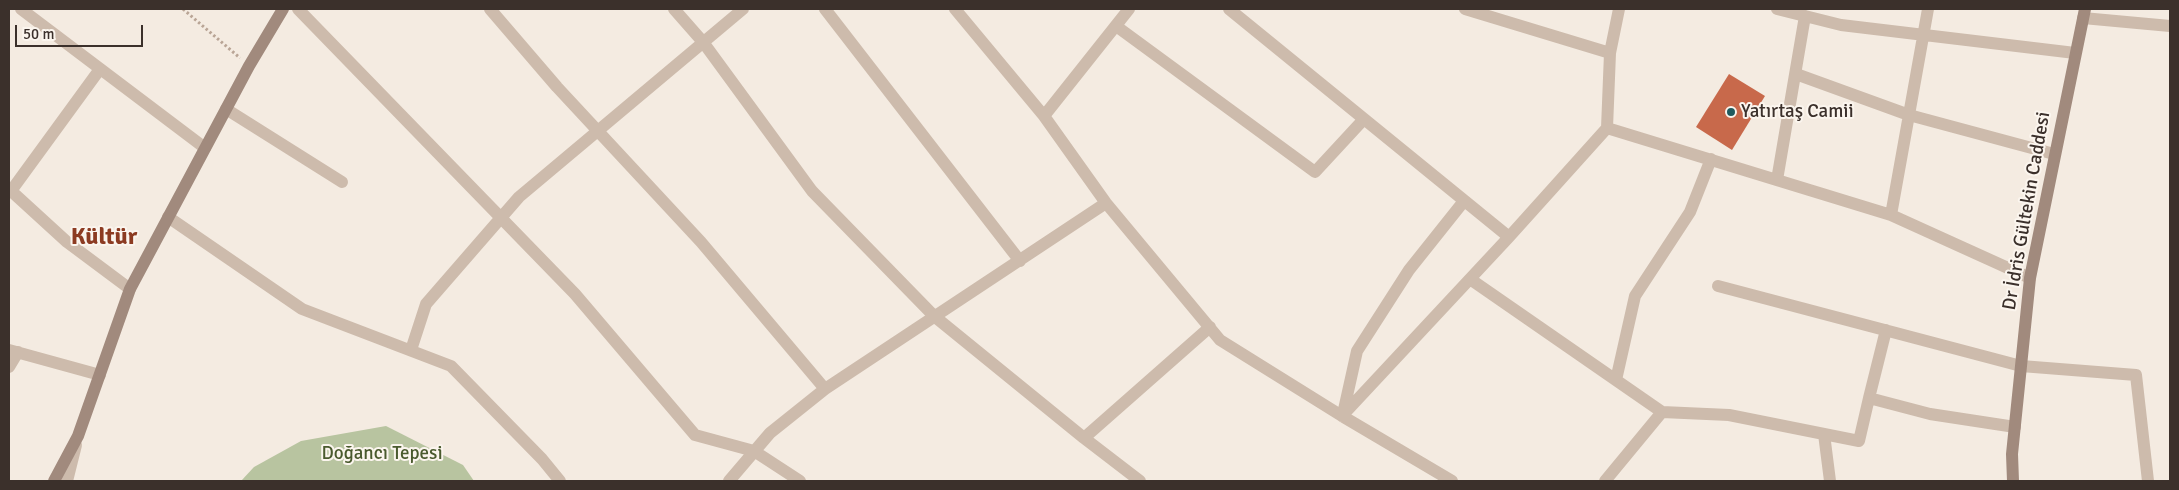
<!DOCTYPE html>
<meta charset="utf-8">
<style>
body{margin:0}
#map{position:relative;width:2179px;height:490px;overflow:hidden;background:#f4ebe1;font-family:Signika,sans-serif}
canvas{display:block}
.frame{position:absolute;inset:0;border:10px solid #3b302b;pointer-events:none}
.scale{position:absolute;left:15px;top:25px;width:128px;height:22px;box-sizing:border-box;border:2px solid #3b302b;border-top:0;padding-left:6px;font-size:15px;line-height:18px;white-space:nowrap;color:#3b302b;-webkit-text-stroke:4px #fbf5ee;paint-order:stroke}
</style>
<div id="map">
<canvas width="2179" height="490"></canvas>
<div class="frame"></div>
<div class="scale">50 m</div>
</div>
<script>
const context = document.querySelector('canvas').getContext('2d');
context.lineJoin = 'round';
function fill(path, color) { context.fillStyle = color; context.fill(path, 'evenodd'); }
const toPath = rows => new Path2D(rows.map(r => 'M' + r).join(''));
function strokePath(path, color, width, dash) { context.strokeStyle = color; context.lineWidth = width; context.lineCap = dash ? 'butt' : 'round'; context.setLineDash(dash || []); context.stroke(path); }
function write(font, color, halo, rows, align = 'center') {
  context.font = font + ' Signika,sans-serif'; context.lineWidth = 4; context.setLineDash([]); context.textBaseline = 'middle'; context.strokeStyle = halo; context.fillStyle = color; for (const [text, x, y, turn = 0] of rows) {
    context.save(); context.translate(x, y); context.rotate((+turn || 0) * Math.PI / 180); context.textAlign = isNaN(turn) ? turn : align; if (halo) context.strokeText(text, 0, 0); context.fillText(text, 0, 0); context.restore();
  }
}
fill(toPath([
 [386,426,463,465,474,481,241,481,254,467,301,441]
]), '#b8c4a0');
fill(toPath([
 [1729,74,1765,96,1732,150,1696,127]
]), '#c8694b');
strokePath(toPath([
 [183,9,240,58]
]), '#b9a596', 3, [2.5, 2.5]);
strokePath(toPath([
 [21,9,205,148],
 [298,9,575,294,695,435,754,451,800,481],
 [490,9,557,87,701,242,825,389],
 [674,9,703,42,812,191,934,316,1084,438,1140,481],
 [825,9,1020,261],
 [955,9,1044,116,1106,203,1220,340,1342,416,1452,481],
 [1229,9,1509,237],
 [1465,9,1610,53],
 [1777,9,1841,25,2075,53],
 [2083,18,2170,26],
 [1116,26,1315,172,1364,119],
 [1796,74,1909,115,2054,154],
 [226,109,342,182],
 [1044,116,1129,9],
 [1607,128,1891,215,2030,278],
 [1777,180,1805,16],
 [9,189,67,242,130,289],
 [11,191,100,69],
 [1891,215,1928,9],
 [168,217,302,309,451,366,542,459,560,481],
 [1470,279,1662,412],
 [1718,286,2021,366,2136,375,2148,481],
 [9,350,100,375],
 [411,350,426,304,519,197,743,9],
 [9,367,18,352],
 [1616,380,1635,296,1690,212,1711,159],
 [1869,398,1886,330],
 [1343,414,1357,351,1409,270,1464,201],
 [1342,416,1509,237,1607,128,1610,53,1619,9],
 [1824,434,1830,481],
 [1084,438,1210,327],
 [67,481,76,445],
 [729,481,770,433,825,389,1106,203],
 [1605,481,1662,412,1729,415,1859,441,1869,398,1930,414,2015,427]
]), '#cdbbac', 12);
strokePath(toPath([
 [54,481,78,436,130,289,249,66,283,9],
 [2013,481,2012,454,2030,278,2085,9]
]), '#a18a7d', 12);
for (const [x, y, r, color] of [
 [1731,112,5,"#1f5a5e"]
]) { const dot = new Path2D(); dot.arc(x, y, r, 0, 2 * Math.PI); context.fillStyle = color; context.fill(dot); strokePath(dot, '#fbf5ee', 2); }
write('19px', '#3b302b', '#fbf5ee', [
 ["Yatırtaş Camii",1741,112]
], 'left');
write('19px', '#3b302b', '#fbf5ee', [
 ["Dr İdris Gültekin Caddesi",2027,211,-80]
]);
write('19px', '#4a5a2e', '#fbf5ee', [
 ["Doğancı Tepesi",382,454]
]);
write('bold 24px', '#8c3b22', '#fbf5ee', [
 ["Kültür",104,238]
]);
</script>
